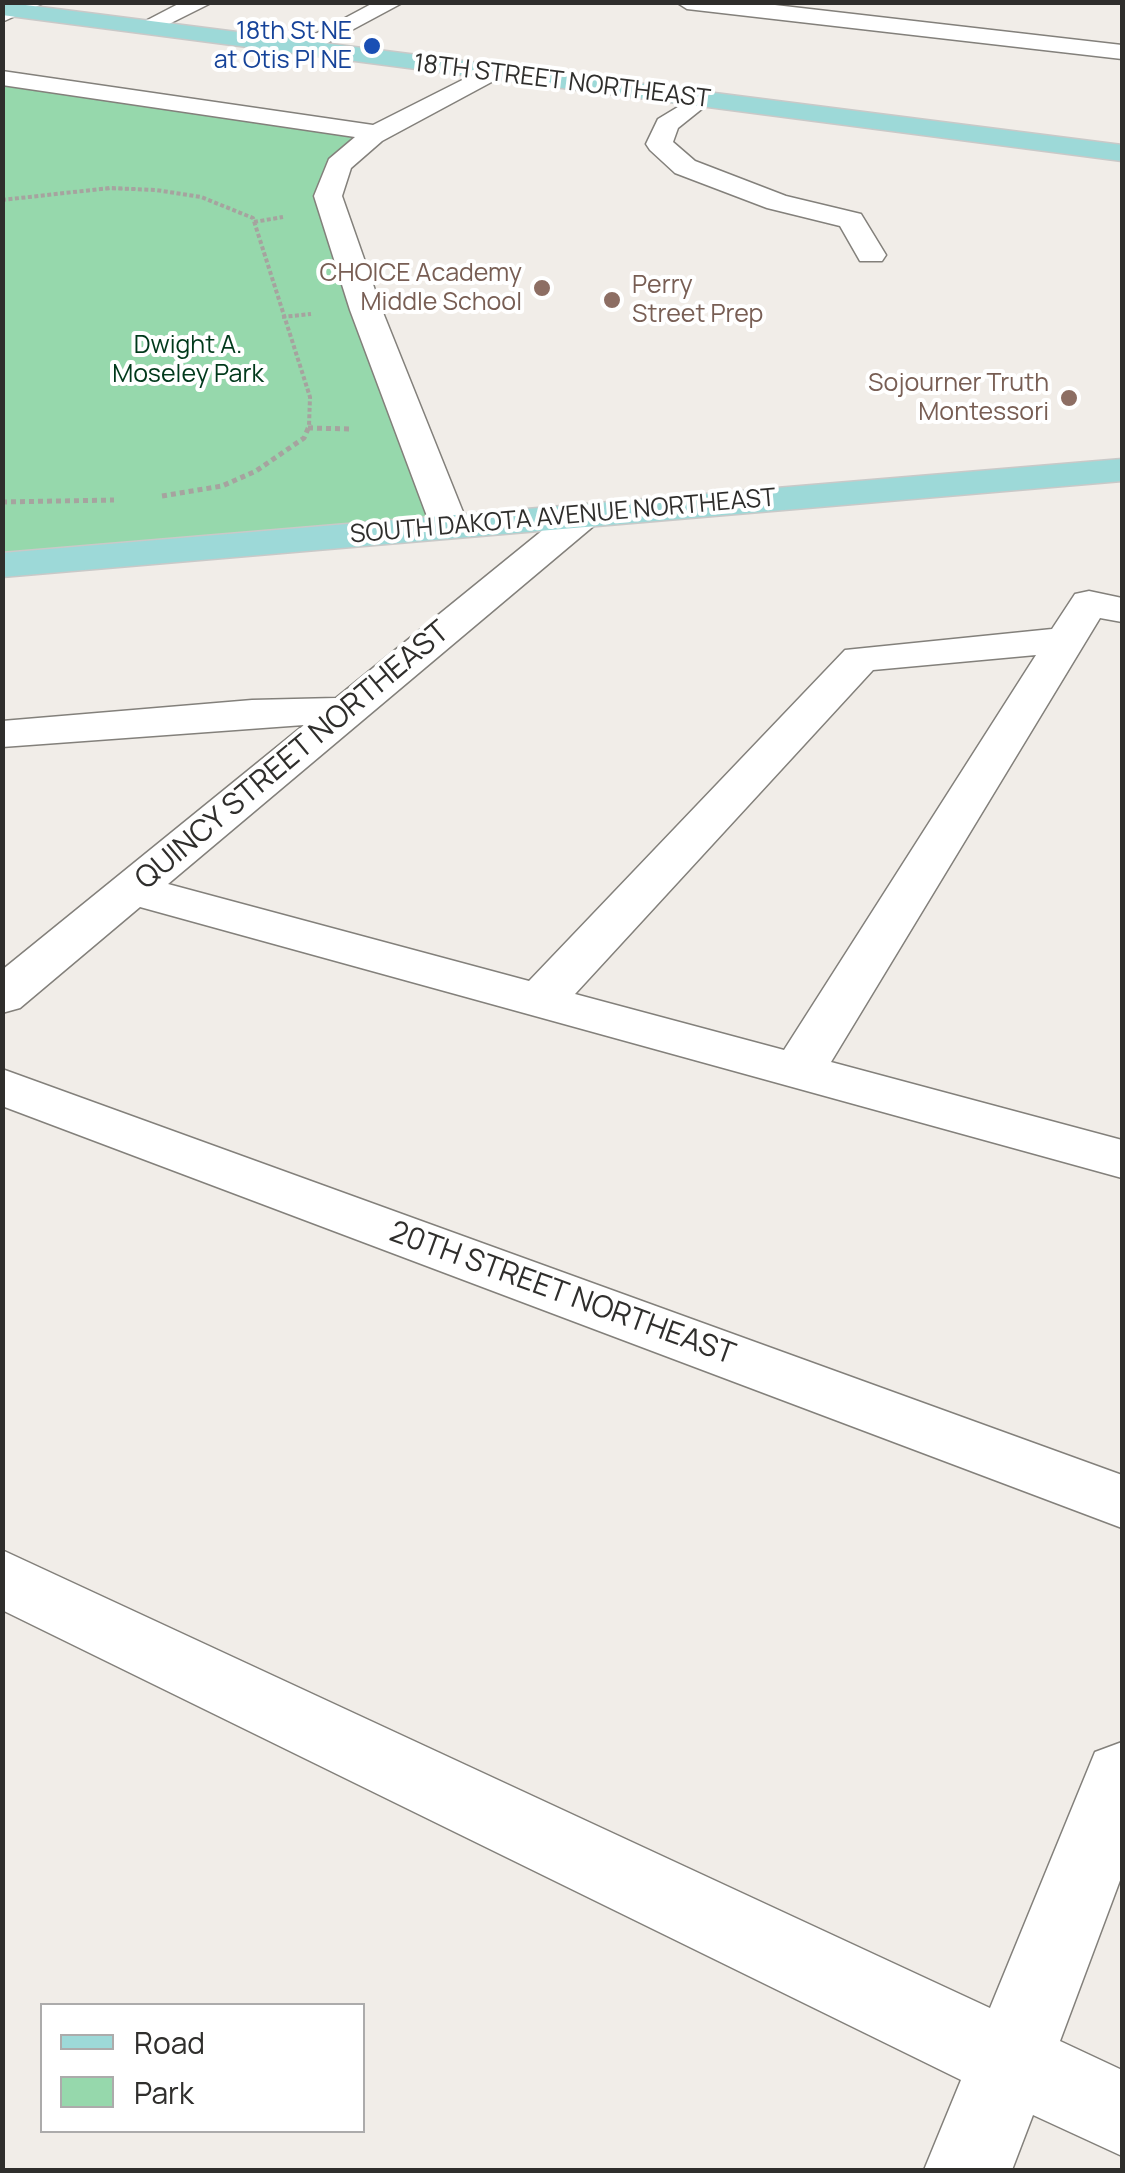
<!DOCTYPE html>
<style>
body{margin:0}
#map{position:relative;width:1125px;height:2173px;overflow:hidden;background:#f1ede8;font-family:Manrope,sans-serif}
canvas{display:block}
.frame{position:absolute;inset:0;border:5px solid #2f2e2c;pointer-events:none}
.legend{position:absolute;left:40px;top:2003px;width:325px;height:130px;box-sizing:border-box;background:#fff;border:2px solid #acabab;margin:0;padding:12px 18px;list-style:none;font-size:30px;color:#2f2e2c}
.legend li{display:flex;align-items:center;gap:20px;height:50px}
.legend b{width:50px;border:2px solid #acabab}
</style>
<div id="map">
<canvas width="1125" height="2173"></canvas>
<div class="frame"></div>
<ul class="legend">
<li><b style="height:12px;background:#9dd9d8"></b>Road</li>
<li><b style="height:28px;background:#96d8ac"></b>Park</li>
</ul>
</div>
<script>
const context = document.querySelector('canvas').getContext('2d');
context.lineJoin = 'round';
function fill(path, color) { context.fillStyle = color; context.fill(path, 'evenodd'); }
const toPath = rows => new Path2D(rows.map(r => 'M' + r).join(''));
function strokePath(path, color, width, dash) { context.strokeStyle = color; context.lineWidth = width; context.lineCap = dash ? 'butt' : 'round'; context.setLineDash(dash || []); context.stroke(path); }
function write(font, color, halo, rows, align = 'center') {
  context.font = font + ' Manrope,sans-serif'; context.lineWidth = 8; context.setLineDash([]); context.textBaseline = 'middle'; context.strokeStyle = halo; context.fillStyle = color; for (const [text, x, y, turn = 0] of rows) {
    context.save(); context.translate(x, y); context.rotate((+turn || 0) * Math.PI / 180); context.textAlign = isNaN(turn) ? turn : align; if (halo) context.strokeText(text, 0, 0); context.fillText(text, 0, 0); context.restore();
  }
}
fill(toPath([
 [3,78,377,133,329,185,450,527,3,566]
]), '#96d8ac');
const minor = toPath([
 [14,2,46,2,2,22,2,7,14,2],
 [182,2,213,2,153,32,137,32,134,27,182,2],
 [375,2,404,2,309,53,301,55,289,48,375,2],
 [676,2,749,2,1122,45,1122,59,687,9,676,2],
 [490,66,499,68,502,73,499,78,382,141,351,168,342,196,382,310,469,527,463,535,450,538,437,535,431,527,350,310,314,196,329,159,355,137,2,85,2,71,373,125,490,66],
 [701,93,713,100,678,128,673,142,695,161,786,196,861,214,886,255,882,261,860,261,840,226,767,208,675,173,650,150,646,144,658,119,701,93],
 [583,505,596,508,602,516,596,524,168,884,529,981,845,650,1052,629,1075,594,1089,591,1122,598,1122,622,1100,618,831,1062,1122,1140,1122,1178,140,907,20,1008,2,1013,2,970,304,725,2,747,2,721,252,700,336,698,570,508,583,505],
 [1036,655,784,1050,575,994,873,670,1036,655],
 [2,1069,1122,1475,1122,1528,2,1106,2,1069],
 [2,1550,990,2008,1095,1752,1122,1742,1122,1875,1060,2041,1122,2070,1122,2156,1033,2115,1012,2170,924,2170,961,2080,2,1610,2,1550]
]);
const major = toPath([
 [2,2,1122,145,1122,161,2,15,2,2],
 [1122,459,1122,481,2,577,2,553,1122,459]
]);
strokePath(minor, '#83807b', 3);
strokePath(major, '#c9c9c8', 3);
strokePath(toPath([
 [99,189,138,189]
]), '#a6a39f', 2.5, [4, 2.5]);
strokePath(toPath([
 [2,200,110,188,156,190,201,197,253,218,310,397,309,426],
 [254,222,283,217],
 [282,317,311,314]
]), '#a6a39f', 4, [4, 2.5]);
strokePath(toPath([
 [308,428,352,429],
 [162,496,222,486,256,471,304,438,310,424],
 [2,502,114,500]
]), '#a6a39f', 5, [5, 4]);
fill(minor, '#fff');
fill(major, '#9dd9d8');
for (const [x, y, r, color] of [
 [372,46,10,"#1a4fb4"],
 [542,288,10,"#8d6e63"],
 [612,300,10,"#8d6e63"],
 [1069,398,10,"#8d6e63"]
]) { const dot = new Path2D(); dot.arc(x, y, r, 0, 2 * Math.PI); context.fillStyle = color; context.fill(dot); strokePath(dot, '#fff', 4); }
write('25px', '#164399', '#fff', [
 ["18th St NE",352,32],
 ["at Otis Pl NE",352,61]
], 'right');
write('25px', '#2f2e2c', '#fff', [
 ["18TH STREET NORTHEAST",562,82,7],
 ["SOUTH DAKOTA AVENUE NORTHEAST",563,517,-5]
]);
write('25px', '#785e54', '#fff', [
 ["CHOICE Academy",522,274],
 ["Middle School",522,303],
 ["Perry",632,286,"left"],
 ["Street Prep",632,315,"left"],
 ["Sojourner Truth",1049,384],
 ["Montessori",1049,413]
], 'right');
write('25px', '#00391b', '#fff', [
 ["Dwight A.",188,346],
 ["Moseley Park",188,375]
]);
write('30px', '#2f2e2c', '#fff', [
 ["QUINCY STREET NORTHEAST",293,756,-40],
 ["20TH STREET NORTHEAST",562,1294,20]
]);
</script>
